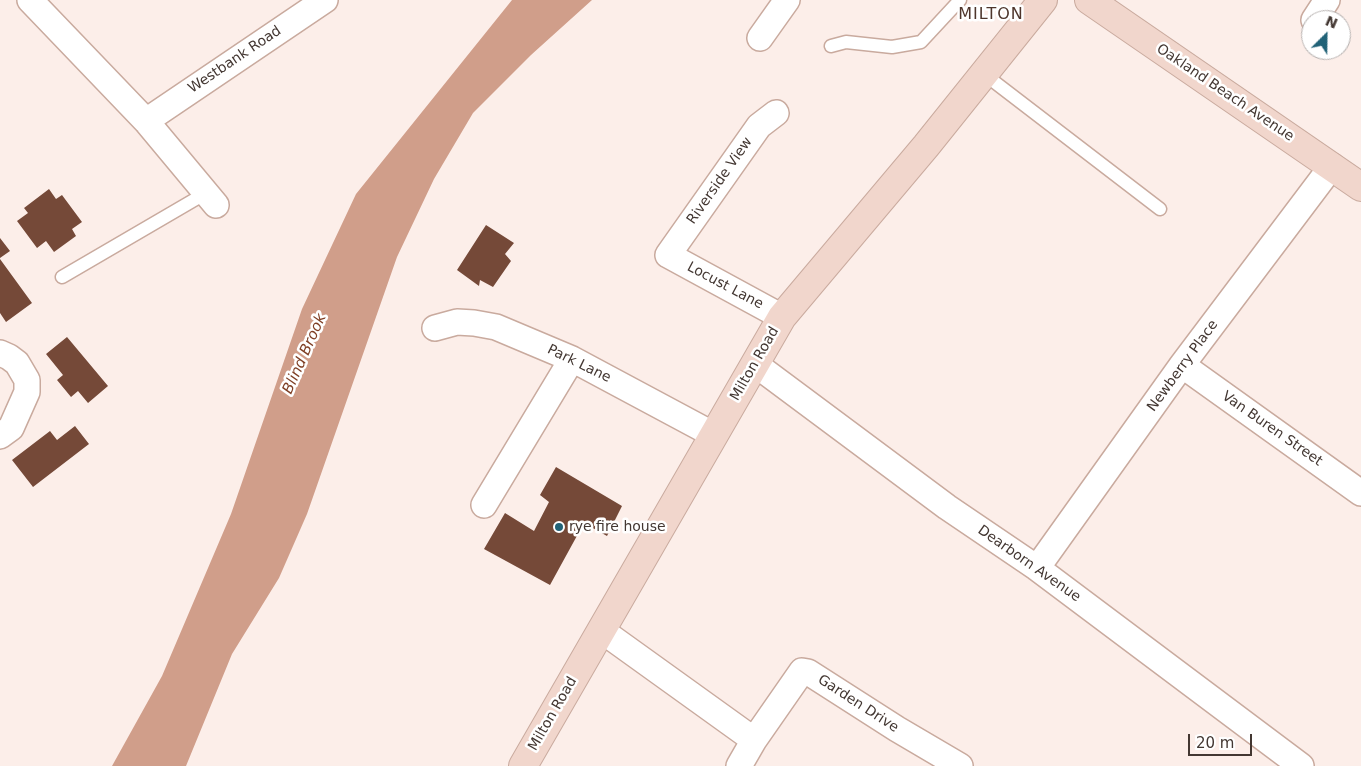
<!DOCTYPE html>
<style>
body{margin:0}
#map{position:relative;width:1361px;height:766px;overflow:hidden;background:#fceee9;font-family:"DejaVu Sans",sans-serif}
canvas{display:block}
.north{position:absolute;left:1301px;top:10px;width:50px;height:50px;box-sizing:border-box;background:#fff;border:1px solid #b4afad;border-radius:50%;rotate:23deg;font-size:14px;font-weight:700;line-height:20px;text-align:center;color:#433732}
.north::after{content:'';display:block;margin:auto;width:18px;height:22px;background:#216277;clip-path:polygon(50% 0,100% 100%,50% 72%,0 100%)}
.scale{position:absolute;left:1188px;top:734px;width:64px;height:22px;box-sizing:border-box;border:2px solid #433732;border-top:0;padding-left:6px;font-size:15px;line-height:18px;white-space:nowrap;color:#433732;-webkit-text-stroke:4px #fff;paint-order:stroke}
</style>
<div id="map">
<canvas width="1361" height="766"></canvas>
<div class="north">N</div>
<div class="scale">20 m</div>
</div>
<script>
const context = document.querySelector('canvas').getContext('2d');
context.lineJoin = 'round';
function fill(path, color) { context.fillStyle = color; context.fill(path, 'evenodd'); }
const toPath = rows => new Path2D(rows.map(r => 'M' + r).join(''));
function strokePath(path, color, width, dash) { context.strokeStyle = color; context.lineWidth = width; context.lineCap = dash ? 'butt' : 'round'; context.setLineDash(dash || []); context.stroke(path); }
function write(font, color, halo, rows, align = 'center') {
  context.font = font + ' "DejaVu Sans",sans-serif'; context.lineWidth = 5; context.setLineDash([]); context.textBaseline = 'middle'; context.strokeStyle = halo; context.fillStyle = color; for (const [text, x, y, turn = 0] of rows) {
    context.save(); context.translate(x, y); context.rotate((+turn || 0) * Math.PI / 180); context.textAlign = isNaN(turn) ? turn : align; if (halo) context.strokeText(text, 0, 0); context.fillText(text, 0, 0); context.restore();
  }
}
fill(toPath([
 [512,0,592,0,531,55,473,113,434,179,397,257,307,514,279,578,232,654,186,766,112,766,162,676,231,514,302,309,356,194]
]), '#d09e8a');
fill(toPath([
 [49,189,56,199,62,195,82,222,72,229,76,236,54,252,46,241,37,248,17,221,28,213,24,208],
 [486,225,514,243,505,254,511,261,493,287,480,280,479,286,457,270],
 [0,238,10,251,0,258],
 [0,259,32,303,6,322,0,313],
 [67,337,108,386,88,403,78,391,71,397,57,380,63,375,46,354],
 [75,426,89,444,33,487,12,460,50,431,57,440],
 [556,467,622,506,607,536,584,523,550,585,484,549,505,513,534,531,549,502,540,495]
]), '#754938');
const lane = toPath([
 [831,46,846,42,892,47,921,42,960,0],
 [984,74,1160,209],
 [62,277,206,193]
]);
const street = toPath([
 [30,0,146,121,216,205],
 [1314,20,1327,0],
 [760,38,787,0],
 [776,113,759,126,668,255,782,317],
 [146,121,325,0],
 [435,328,457,322,474,323,496,327,572,359,714,435],
 [0,353,9,357,17,363,27,380,27,392,11,428,0,436],
 [755,364,947,507,1037,568,1301,766],
 [1182,365,1361,493],
 [484,505,572,359],
 [1037,568,1182,365,1332,166],
 [601,630,754,740],
 [739,766,754,740,802,671,808,672,897,729,960,766]
]);
const secondary = toPath([
 [1089,0,1361,187],
 [523,766,782,317,926,146,1043,0]
]);
strokePath(lane, '#c9aa9e', 15);
strokePath(street, '#c9aa9e', 28);
strokePath(secondary, '#c9aa9e', 30);
strokePath(lane, '#fff', 12);
strokePath(street, '#fff', 25);
strokePath(secondary, '#f1d6cc', 28);
for (const [x, y, r, color] of [
 [559,527,5,"#216277"]
]) { const dot = new Path2D(); dot.arc(x, y, r, 0, 2 * Math.PI); context.fillStyle = color; context.fill(dot); strokePath(dot, '#fff', 2); }
write('14px', '#433732', '#fff', [
 ["Westbank Road",235,60,-34],
 ["Oakland Beach Avenue",1225,93,34],
 ["Riverside View",720,181,-55],
 ["Locust Lane",725,286,28],
 ["Park Lane",579,364,26],
 ["Milton Road",755,364,-60],
 ["Newberry Place",1183,366,-54],
 ["Van Buren Street",1272,429,35],
 ["Dearborn Avenue",1029,564,35],
 ["Garden Drive",858,704,33],
 ["Milton Road",553,714,-60]
]);
write('14px', '#433732', '#fff', [
 ["rye fire house",569,527]
], 'left');
write('italic 15px', '#7f3f25', '#fff', [
 ["Blind Brook",305,354,-66]
]);
context.letterSpacing = '1px';
write('16px', '#4e352b', '#fff', [
 ["MILTON",991,15]
]);
context.letterSpacing = '0px';
</script>
